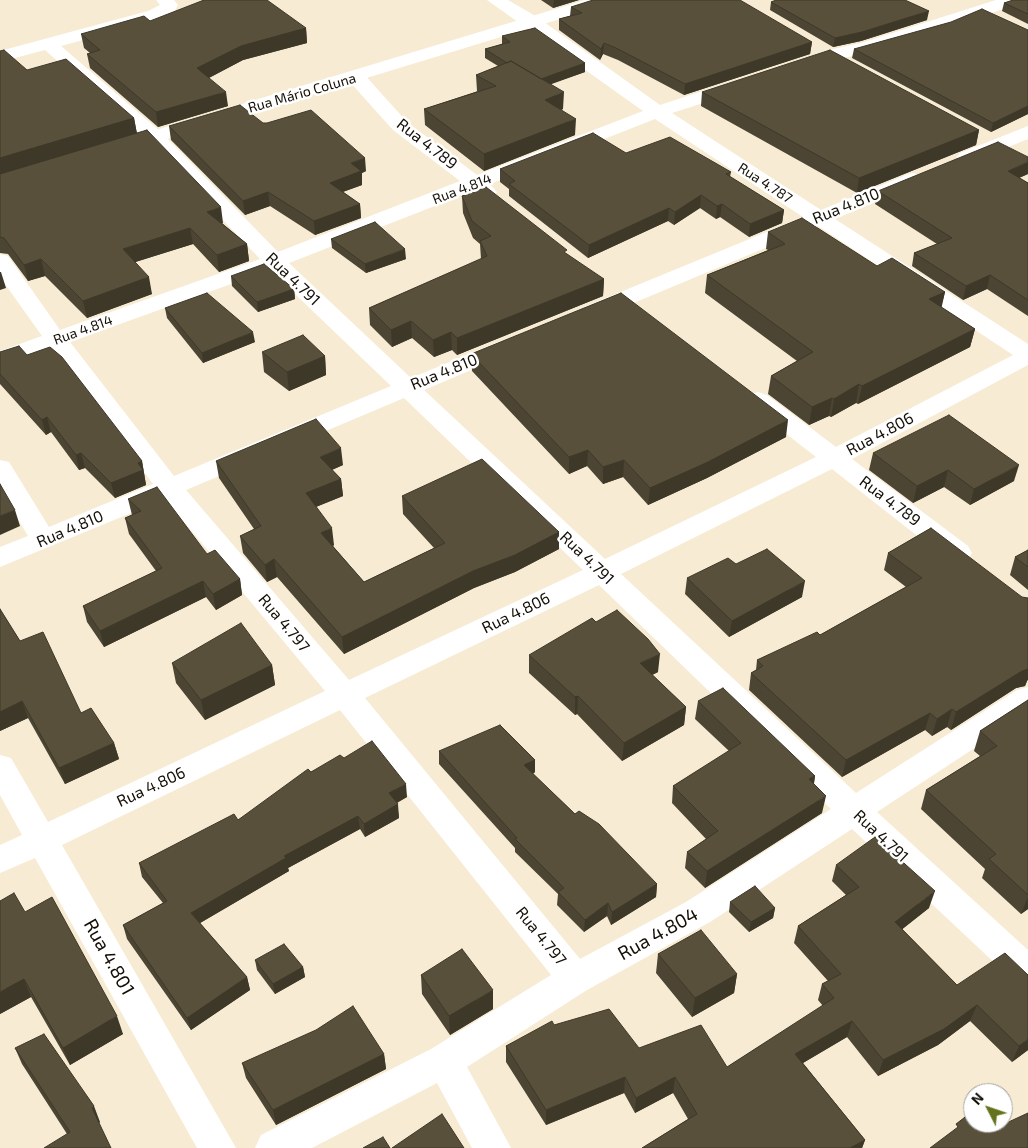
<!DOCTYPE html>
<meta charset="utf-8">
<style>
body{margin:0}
#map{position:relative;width:1028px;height:1148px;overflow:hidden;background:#f7ecd3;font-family:"Exo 2",sans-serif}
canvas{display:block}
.north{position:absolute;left:963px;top:1083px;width:50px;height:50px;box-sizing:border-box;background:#fff;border:1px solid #a19f9c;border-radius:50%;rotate:311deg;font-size:14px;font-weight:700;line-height:20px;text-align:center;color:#130f07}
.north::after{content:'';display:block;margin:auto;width:18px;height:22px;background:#65731e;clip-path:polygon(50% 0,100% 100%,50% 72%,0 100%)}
</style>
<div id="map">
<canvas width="1028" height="1148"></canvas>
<div class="north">N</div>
</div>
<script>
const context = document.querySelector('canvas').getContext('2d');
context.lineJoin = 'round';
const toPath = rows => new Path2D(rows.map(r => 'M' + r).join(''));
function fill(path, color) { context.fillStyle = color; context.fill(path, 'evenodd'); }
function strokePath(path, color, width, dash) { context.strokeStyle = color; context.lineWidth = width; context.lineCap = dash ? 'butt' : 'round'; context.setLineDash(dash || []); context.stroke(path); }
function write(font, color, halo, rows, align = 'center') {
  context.font = font + ' "Exo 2",sans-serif'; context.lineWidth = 5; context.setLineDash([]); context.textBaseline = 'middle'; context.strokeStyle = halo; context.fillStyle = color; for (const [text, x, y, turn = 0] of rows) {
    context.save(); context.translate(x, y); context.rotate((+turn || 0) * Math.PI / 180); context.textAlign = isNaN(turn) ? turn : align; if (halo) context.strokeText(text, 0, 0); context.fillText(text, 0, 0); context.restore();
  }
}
fill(toPath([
 [156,0,174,0,178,5,174,12,160,19,61,46,161,132,278,252,460,181,393,130,349,81,347,77,349,73,363,73,407,122,477,175,643,111,487,0,508,0,537,17,660,105,730,82,744,82,746,86,744,90,672,113,821,210,906,175,913,173,920,175,923,179,920,183,835,219,1028,344,1028,365,852,459,968,546,972,553,968,560,958,562,948,560,832,469,621,574,856,793,1017,690,1028,687,1028,713,877,812,1028,950,1028,987,1016,983,852,829,710,922,587,990,467,1067,511,1148,472,1148,437,1083,312,1148,255,1148,261,1135,431,1049,551,975,340,710,62,845,236,1148,197,1148,35,858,0,873,0,845,22,835,0,795,0,755,11,758,48,822,325,691,165,499,0,567,0,547,28,536,0,489,0,460,9,462,49,527,153,484,51,349,0,366,0,351,42,336,0,277,0,254,8,256,60,330,260,259,147,140,45,50,0,62,0,51,148,11,160,5,156,0],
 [655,119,803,217,584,307,581,312,584,317,592,319,600,317,818,226,1013,355,836,447,767,395,758,392,749,395,746,400,749,405,816,457,605,559,424,390,514,352,518,347,514,342,506,340,498,342,411,378,289,263,473,191,480,196,487,198,494,196,497,192,490,184,655,119],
 [270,270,391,386,174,476,70,342,270,270],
 [404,398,583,570,349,680,186,490,404,398],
 [599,585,831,809,686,902,580,959,365,698,599,585],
 [996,0,1022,0,1019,4,871,52,834,60,801,71,795,69,792,65,795,61,824,51,861,43,996,0],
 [1028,126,1028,139,974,161,967,163,960,161,957,157,960,153,1028,126]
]), '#fff');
fill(toPath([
 [585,0,612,0,609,4,124,152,117,154,110,152,107,148,110,144,585,0]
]), '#fff');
fill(toPath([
 [541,0,579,0,553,8],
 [1028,0,1028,24,1002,11,1004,3],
 [771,2,927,20,861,41,833,47,770,10],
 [571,7,812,42,810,54,684,95,618,60,603,54,600,60,559,30,559,19,570,16],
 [150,21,306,28,307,43,243,60,209,78,228,106,158,127,90,68,87,54,90,53,84,48,81,34],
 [1028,30,1028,114,991,132,852,58,854,49],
 [502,36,585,63,585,72,550,84,563,109,561,110,575,135,484,171,425,125,424,109,478,91,477,91,476,75,498,66,485,58,485,49,502,44],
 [0,51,27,70,134,118,137,134,223,223,222,223,247,244,249,261,219,272,193,244,135,262,152,294,87,318,45,276,28,281,8,254,0,253],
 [702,92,979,130,976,145,857,193,701,106],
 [263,123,366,171,362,173,362,185,343,192,360,204,361,218,315,235,270,206,245,215,171,140,169,126],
 [626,153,731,172,730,177,784,210,782,223,749,237,720,217,716,219,700,208,674,225,668,221,588,258,509,196,509,189,500,182,500,169],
 [1028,174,1019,178,1028,183,1028,316,987,289,963,300,912,266,914,253,937,244,875,204,878,191],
 [462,196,604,279,603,296,457,355,452,350,434,357,412,338,392,347,370,325,369,308,481,259,480,244,473,238,463,213],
 [768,232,877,266,945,292,941,307,975,329,970,347,858,404,856,403,831,417,829,416,809,425,768,394,771,376,797,361,705,293,707,275,768,250,766,249],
 [331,239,406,259,366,273,332,248],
 [231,276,294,289,295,299,258,312,232,286],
 [165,308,255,342,203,363,167,318],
 [0,352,27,355,142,461,146,485,115,498,85,468,79,470,51,432,46,435,0,384],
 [262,352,325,356,326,375,289,391,264,372],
 [471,354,786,437,707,478,648,505,623,477,603,484,587,466,569,474,472,371],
 [873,453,1014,481,970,505,944,487,913,503,869,470],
 [216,461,343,465,332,470,341,479,343,496,316,507,334,545,333,546,364,582,434,548,403,514,402,496,559,532,559,549,515,572,474,588,344,654,277,577,267,582,243,553,240,536,254,529,219,478],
 [128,499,207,554,240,579,242,595,216,610,206,597,104,647,87,622,83,606,156,571,129,534,125,518,132,515],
 [931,528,1027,681,1025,686,1016,688,951,730,947,727,932,736,925,730,842,777,749,690,751,673,756,670,757,660,820,635,906,587,884,570,888,553],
 [1028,550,1028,590,1010,575,1015,557],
 [736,564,802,597,729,637,685,594,687,578],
 [0,609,20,641,81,713,114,743,119,759,65,784,28,718,0,731],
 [529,655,658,672,652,675,686,707,684,725,622,761,577,714,575,715,529,673],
 [172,663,272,665,275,685,205,720,176,683],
 [1028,700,1028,909,1021,914,982,878,985,869,921,809,926,790,980,756,974,751,980,731],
 [698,701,815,776,814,784,822,813,705,888,685,868,687,852,706,839,672,803,673,786,729,751,695,719],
 [439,751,535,760,535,772,533,774,575,814,657,884,656,897,611,925,607,916,584,932,557,905,558,894,515,852,515,848,439,764],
 [344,758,407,797,397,803,399,818,365,837,360,829,288,868,289,871,200,923,247,977,250,990,191,1030,127,939,123,925,163,903,142,877,139,863,238,820,311,772],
 [836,865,929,908,902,929,957,985,1028,1050,1012,1062,970,1021,938,1045,878,1076,847,1037,803,1063,865,1140,862,1148,642,1148,688,1119,673,1093,635,1113,624,1093,546,1125,506,1062,506,1046,554,1025,639,1048,727,1067,823,1006,818,1000,822,984,828,981,794,943,798,926,846,895,832,881],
 [730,902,775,908,773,918,749,932,729,912],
 [25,912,123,1034,70,1065,31,997,0,1014],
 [658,954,737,974,734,993,692,1017,656,973],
 [255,960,303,967,305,977,275,994,257,970],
 [421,975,493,1009,450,1035,422,994],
 [15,1048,100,1122,67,1134,22,1064],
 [384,1054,386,1069,276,1125,246,1078,242,1063]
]), '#4c4533');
fill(toPath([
 [554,0,579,0,553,8],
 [929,11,927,20,861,41,833,47,835,38],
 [306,28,307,43,243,60,199,83,197,68,241,46],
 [812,42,810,54,684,95,685,84],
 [604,43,603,54,600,60,601,49],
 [585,63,585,72,535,90,535,81],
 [226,92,228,106,158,127,156,112],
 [564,92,563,109,544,116,545,100],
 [1028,106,1028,114,991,132,993,123],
 [134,118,137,134,0,175,0,158],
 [576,119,575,135,484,171,484,154],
 [979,130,976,145,857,193,859,178],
 [365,158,366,171,362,173,362,185,331,196,330,183,351,163],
 [1028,162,1028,174,1005,184,1008,171],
 [268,192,270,206,245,215,243,201],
 [701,195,700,208,674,225,675,212],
 [360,204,361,218,315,235,314,221],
 [722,204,720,217,716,219,717,206],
 [221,207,223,223,210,228,207,212],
 [669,208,668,221,588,258,589,245],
 [784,210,782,223,749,237,750,224],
 [190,228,193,244,126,265,123,249],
 [247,244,249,261,219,272,217,255],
 [405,249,406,259,366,273,365,264],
 [41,259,45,276,28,281,24,265],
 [0,272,1,272,6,288,0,290],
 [990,275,987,289,963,300,966,286],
 [149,277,152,294,87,318,83,301],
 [604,279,603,296,457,355,457,338],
 [294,289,295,299,258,312,257,302],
 [945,292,941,310,929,299],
 [411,321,412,338,392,347,391,330],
 [975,329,970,347,858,404,862,386],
 [253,332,255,342,203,363,202,353],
 [451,332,452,350,434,357,433,340],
 [325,356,326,375,289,391,287,372],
 [859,384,856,403,831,417,834,399],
 [832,398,829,416,809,425,812,407],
 [47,417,51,432,46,435,42,420],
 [788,420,786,437,707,478,648,505,650,488],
 [341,448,343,465,322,474,320,457],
 [588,450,587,466,569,474,569,457],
 [81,453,85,468,79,470,76,455],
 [624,460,623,477,603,484,603,467],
 [142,461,146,485,115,498,111,483,138,463],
 [1019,465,1014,481,970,505,974,489],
 [948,470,944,487,913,503,917,486],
 [341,479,343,496,308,510,306,493],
 [15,510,20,526,0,535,0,516],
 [332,528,334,545,323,550,321,533],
 [559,532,559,549,515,572,474,588,344,654,342,637,473,571],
 [274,559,277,577,267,582,265,565],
 [240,579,242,595,216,610,213,594],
 [203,581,206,597,104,647,100,631],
 [805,581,802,597,729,637,732,621],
 [660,654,658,672,638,682,640,663],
 [272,665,275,685,205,720,201,700],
 [1028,667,1028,680,1027,681,1025,686,1016,688,951,730,956,712],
 [578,696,577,714,575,715,575,697],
 [22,701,28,718,0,731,0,712],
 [686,707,684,725,622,761,624,743],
 [952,709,947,727,932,736,937,719],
 [930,713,925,730,842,777,846,760],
 [114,743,119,759,65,784,59,768],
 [535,760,535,772,524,778,524,765],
 [815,776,812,793,809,779],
 [406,784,407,797,390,806,389,793],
 [826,796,822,813,705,888,707,871],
 [398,804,399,818,365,837,364,824],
 [358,816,360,829,288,868,289,871,195,926,191,913,284,856],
 [657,884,656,897,611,925,612,912],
 [935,891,929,908,890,939,895,922],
 [1028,897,1028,909,1021,914],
 [608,903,607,916,584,932,585,920],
 [775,908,773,918,749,932,751,922],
 [303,967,305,977,275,994,273,984],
 [737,974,734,993,692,1017,695,998],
 [247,977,250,990,191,1030,187,1018],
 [24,979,31,997,0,1014,0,992],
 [493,990,493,1009,450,1035,449,1016],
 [977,1005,970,1021,938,1045,878,1076,883,1060],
 [117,1016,123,1034,70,1065,63,1048],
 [852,1021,847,1037,791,1070,795,1054],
 [1028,1039,1028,1050,1012,1062,1019,1046],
 [384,1054,386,1069,276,1125,273,1110],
 [625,1077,624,1093,546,1125,546,1110],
 [675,1077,673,1093,635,1113,636,1098],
 [94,1106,100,1122,98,1124,92,1108],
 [865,1140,862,1148,850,1148]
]), '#3e3829');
const building = toPath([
 [204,0,267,0,306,28,241,46,197,68,226,92,156,112,87,54,100,50,81,34,144,16,150,21,204,0],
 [593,0,740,0,812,42,685,84,618,49,604,43,601,49,559,19,582,13,571,7,593,0],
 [776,0,905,0,929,11,862,32,835,38,771,2,776,0],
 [1013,0,1028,0,1028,14,1004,3,1013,0],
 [982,9,1028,30,1028,106,993,123,854,49,951,22,982,9],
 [535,28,585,63,541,79,511,61,507,63,485,49,510,42,502,36,535,28],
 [4,50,27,70,66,59,134,118,0,158,0,51,4,50],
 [830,50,979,130,859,178,702,92,830,50],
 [511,61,564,92,545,100,576,119,484,154,424,109,496,86,476,75,511,61],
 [240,105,263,123,267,123,311,110,365,158,351,163,361,171,330,183,360,204,314,221,268,192,243,201,169,126,240,105],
 [147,130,221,207,207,212,247,244,217,255,190,228,123,249,149,277,83,301,41,259,24,265,4,238,0,237,0,174,147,130],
 [593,133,626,153,670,137,731,172,726,174,784,210,750,224,722,204,717,206,701,195,675,212,669,208,589,245,509,184,515,181,500,169,593,133],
 [998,142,1028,157,1028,162,1008,171,1028,183,1028,300,990,275,966,286,914,253,952,238,878,191,998,142],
 [486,187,567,250,564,252,604,279,457,338,451,332,433,340,411,321,391,330,369,308,487,256,480,241,491,236,472,221,462,196,486,187],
 [802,218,877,266,892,258,945,292,929,299,975,329,862,386,859,384,834,399,832,398,812,407,771,376,813,352,707,275,785,244,768,232,802,218],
 [375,222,405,249,365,264,331,239,375,222],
 [264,264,294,289,257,302,231,276,264,264],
 [207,293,253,332,202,353,165,308,207,293],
 [621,293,788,420,708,462,650,488,624,460,603,467,588,450,569,457,471,354,621,293],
 [303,335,325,356,287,372,262,352,303,335],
 [19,346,27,355,50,347,62,357,142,461,138,463,143,470,111,483,81,453,76,455,47,417,42,420,0,374,0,352,19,346],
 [949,415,1019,465,974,489,948,470,917,486,873,453,949,415],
 [316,419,341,448,320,457,341,479,306,493,332,528,321,533,364,582,445,543,402,496,482,459,559,532,515,555,473,571,342,637,274,559,265,565,240,536,261,526,216,461,316,419],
 [0,484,15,510,0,516,0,484],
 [157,487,207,554,215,550,240,579,213,594,203,581,100,631,83,606,162,568,125,518,141,511,128,499,157,487],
 [931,528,1022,597,1028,598,1028,669,1022,671,956,712,952,709,937,719,930,713,846,760,751,673,763,666,757,660,817,632,820,635,922,578,888,553,931,528],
 [767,549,805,581,732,621,687,578,728,558,736,564,767,549],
 [1028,550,1028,567,1015,557,1028,550],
 [0,609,20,641,43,632,81,713,91,708,114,743,59,768,22,701,0,712,0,609],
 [617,610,648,639,660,654,640,663,686,707,624,743,578,696,575,697,529,655,592,618,596,622,617,610],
 [241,623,272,665,201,700,172,663,241,623],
 [723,688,815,776,809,779,826,796,707,871,687,852,718,831,673,786,741,743,698,701,723,688],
 [1028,700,1028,895,989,859,996,854,926,790,997,746,980,731,1028,700],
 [500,725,535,760,524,765,575,814,579,811,599,824,657,884,612,912,608,903,585,920,558,892,564,888,515,839,517,838,439,751,500,725],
 [372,741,406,784,389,793,398,804,364,824,358,816,284,856,286,858,191,913,247,977,187,1018,123,925,167,901,139,863,234,814,238,820,308,769,311,772,340,755,344,758,372,741],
 [875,837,935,891,895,922,957,985,1005,953,1028,975,1028,1039,1019,1046,977,1005,944,1029,883,1060,852,1021,795,1054,865,1140,850,1148,642,1148,697,1114,675,1077,636,1098,625,1077,546,1110,506,1046,552,1021,554,1025,609,1009,639,1048,701,1025,727,1067,834,998,822,984,841,974,798,926,859,887,836,865,875,837],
 [755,886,775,908,751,922,730,902,755,886],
 [14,893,25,912,52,897,117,1016,63,1048,24,979,0,992,0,901,14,893],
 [701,930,737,974,695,998,658,954,701,930],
 [284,944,303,967,273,984,255,960,284,944],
 [462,949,493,990,449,1016,421,975,462,949],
 [353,1006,384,1054,273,1110,242,1063,316,1030,353,1006],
 [44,1034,94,1106,92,1108,111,1148,44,1148,70,1132,15,1048,44,1034],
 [973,1111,973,1123,1000,1123,1002,1125,1028,1113,1028,1148,930,1148,958,1127,956,1124,973,1111],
 [442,1114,464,1148,392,1148,442,1114],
 [383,1137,390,1148,363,1148,383,1137]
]);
fill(building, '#58503b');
strokePath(building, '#3e3829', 1);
write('14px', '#130f07', '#fff', [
 ["Rua Mário Coluna",302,93,-16],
 ["Rua 4.787",765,183,33],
 ["Rua 4.814",462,189,-21],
 ["Rua 4.814",83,330,-20]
]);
write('16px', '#130f07', '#fff', [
 ["Rua 4.789",427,144,38],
 ["Rua 4.810",846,206,-22],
 ["Rua 4.791",293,279,44],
 ["Rua 4.810",444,372,-22],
 ["Rua 4.806",880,434,-28],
 ["Rua 4.789",890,501,37],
 ["Rua 4.810",70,529,-23],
 ["Rua 4.791",587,558,44],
 ["Rua 4.806",516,613,-26],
 ["Rua 4.797",284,623,50],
 ["Rua 4.806",151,787,-25],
 ["Rua 4.791",881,836,43],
 ["Rua 4.797",541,936,51]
]);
write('19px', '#130f07', '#fff', [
 ["Rua 4.804",658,934,-29],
 ["Rua 4.801",109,957,61]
]);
</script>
